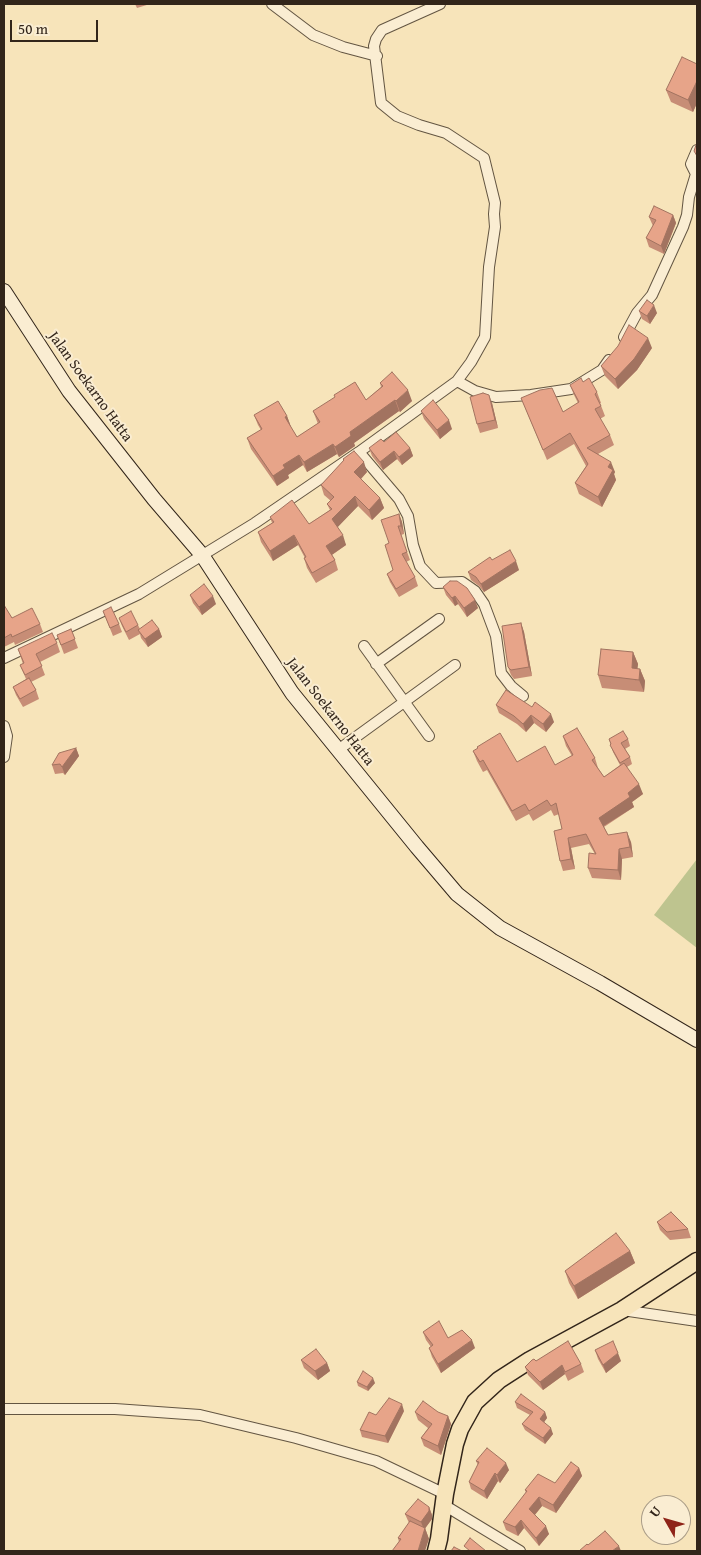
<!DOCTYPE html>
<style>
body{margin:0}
#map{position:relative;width:701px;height:1555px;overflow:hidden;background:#f7e4ba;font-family:"Gentium Book Plus",serif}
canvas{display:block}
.frame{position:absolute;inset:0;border:5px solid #32251a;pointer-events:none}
.north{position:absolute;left:641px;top:1495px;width:50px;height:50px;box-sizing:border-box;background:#faedd2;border:1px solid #aa9d88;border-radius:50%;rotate:308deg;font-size:14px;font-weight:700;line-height:20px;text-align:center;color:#32251a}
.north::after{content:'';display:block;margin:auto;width:18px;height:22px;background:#8f2418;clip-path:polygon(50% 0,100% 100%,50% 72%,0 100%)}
.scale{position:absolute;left:10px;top:20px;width:88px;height:22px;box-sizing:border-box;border:2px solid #32251a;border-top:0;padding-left:6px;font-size:15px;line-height:18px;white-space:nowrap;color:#32251a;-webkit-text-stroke:4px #faedd2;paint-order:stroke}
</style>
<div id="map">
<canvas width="701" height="1555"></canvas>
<div class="frame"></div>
<div class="north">U</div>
<div class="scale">50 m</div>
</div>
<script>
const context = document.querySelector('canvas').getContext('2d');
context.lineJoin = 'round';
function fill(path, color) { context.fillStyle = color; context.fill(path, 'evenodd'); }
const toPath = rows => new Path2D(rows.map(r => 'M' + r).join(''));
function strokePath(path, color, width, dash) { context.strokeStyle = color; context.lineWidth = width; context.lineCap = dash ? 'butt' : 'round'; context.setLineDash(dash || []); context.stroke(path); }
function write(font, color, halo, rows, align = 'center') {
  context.font = font + ' "Gentium Book Plus",serif'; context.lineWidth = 4; context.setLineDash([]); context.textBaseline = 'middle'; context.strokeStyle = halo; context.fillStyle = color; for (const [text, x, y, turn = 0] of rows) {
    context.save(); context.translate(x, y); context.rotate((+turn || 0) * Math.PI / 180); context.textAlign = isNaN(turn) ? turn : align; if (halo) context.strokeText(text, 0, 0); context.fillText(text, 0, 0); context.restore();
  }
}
fill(toPath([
 [697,859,697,948,654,915]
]), '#bec48f');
const street = toPath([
 [272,4,313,35,343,47,377,56],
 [624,337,637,313,652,295,683,227,687,215,689,197,696,174,691,164,697,150],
 [457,381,475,391,496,397,531,395,571,389,602,370,609,360],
 [359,452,399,499,408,516,413,545,420,566,436,583,462,582,475,591,484,604,496,636,501,673,511,686,523,696],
 [364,646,429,736],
 [4,658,139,594,255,523,359,452,457,381,471,362,485,337,489,267,495,227,494,214,495,203,484,158,446,133,419,125,397,116,381,103,374,46,376,39,382,30,440,4],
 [376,664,439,619],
 [4,726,7,736,4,757],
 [338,750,455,665],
 [622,1310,697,1321],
 [4,1409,115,1409,200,1415,296,1438,376,1461,445,1494],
 [444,1505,520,1551]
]);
const secondary = toPath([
 [4,291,69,391,154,499,202,555,292,693,417,847,457,894,500,928,600,983,697,1040]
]);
const primary = toPath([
 [436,1551,439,1539,445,1494,455,1444,460,1429,475,1402,499,1380,530,1360,622,1310,697,1261]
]);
strokePath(street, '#635542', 12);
strokePath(secondary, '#32251a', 16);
strokePath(primary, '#32251a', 19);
strokePath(street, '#faedd2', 10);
strokePath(secondary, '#faedd2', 14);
strokePath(primary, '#f7e4ba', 16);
fill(toPath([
 [135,4,150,4,137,8],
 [697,64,697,103,693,112,671,102,666,90],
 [673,215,676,223,664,254,649,247,646,238,653,226,649,217],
 [639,311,657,313,650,324,642,319],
 [652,348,637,370,618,389,605,376,601,366],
 [583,382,597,392,601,403,600,403,605,416,600,419,610,435,614,445,598,454,615,472,614,474,616,480,602,507,579,494,575,483,586,466,574,444,547,460,521,398,563,412,578,403,574,395,570,385],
 [380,383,412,401,400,412,399,411,354,443,355,446,339,457,337,454,307,472,303,465,288,475,289,478,277,486,251,449,247,438,261,430,258,425,254,415,287,416,291,427,297,437,318,424,313,411,366,400,381,387],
 [492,403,498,428,480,433,477,424],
 [421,411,452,429,440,439,424,419],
 [384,442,410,448,413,456,402,465,397,459,383,470,372,456,369,448],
 [343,459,367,472,361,479,380,498,384,508,372,520,358,506,337,527,346,545,332,555,335,560,338,570,316,583,307,568,304,558,305,558,298,545,273,561,261,542,258,532,272,523,270,517,309,524,330,510,327,504,331,501,324,495,321,485,344,461],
 [399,514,402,522,404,534,401,535,410,560,406,562,415,577,418,586,399,597,390,582,387,574,393,570,389,543],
 [492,560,519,570,484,592,479,586,471,580,468,572],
 [443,587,478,608,467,617,458,604,455,606,446,595],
 [190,595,216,604,202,615,193,603],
 [4,605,12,618,40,624,43,632,15,645,14,642,4,647],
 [103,611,119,624,122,632,113,636],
 [119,618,138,625,140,629,159,629,162,637,148,647,141,638,140,634,129,640,122,626],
 [521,623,524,632,532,676,514,679,511,675,508,667],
 [71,629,78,648,64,654,57,635],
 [57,643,60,652,40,662,45,675,31,682,36,690,39,699,23,707,16,695,13,687,26,679,20,665,23,664,18,649],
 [633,652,638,664,637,669,640,669,645,681,644,692,602,688,598,675],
 [496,705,554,722,546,732,534,723,526,732,517,724,499,713],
 [563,736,595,758,598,768,604,777,620,765,613,752,609,739,628,739,630,746,625,749,630,757,632,764,627,767,643,794,632,802,634,807,604,827,608,835,631,842,633,857,622,859,621,880,592,878,588,868,595,854,589,844,571,848,575,869,563,871,560,861,562,829,559,814,554,816,551,810,533,821,529,814,516,821,487,770,483,772,477,761,473,751,517,762,555,765,572,756,566,746],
 [76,748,79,756,65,775,63,773,55,774,52,765],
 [657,1222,688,1229,691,1238,670,1240,660,1230],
 [630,1251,635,1263,578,1299,569,1283,565,1271],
 [423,1332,448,1338,475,1348,441,1373,432,1357,429,1348,431,1347,426,1340],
 [595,1350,621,1361,606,1373,598,1359],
 [301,1360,327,1363,330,1371,318,1380,304,1368],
 [536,1361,581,1364,584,1372,568,1381,565,1374,543,1390,528,1375,525,1367],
 [357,1382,375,1383,368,1391,358,1386],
 [515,1402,545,1412,547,1418,544,1422,553,1434,545,1444,525,1430,522,1424,530,1415,517,1408],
 [404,1411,388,1443,362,1437,360,1430,376,1415],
 [415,1412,448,1416,451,1424,441,1455,424,1446,421,1438,428,1428,418,1420],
 [476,1461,509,1470,500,1483,498,1481,487,1499,471,1489,469,1482,478,1465],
 [579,1468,582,1476,556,1513,542,1506,535,1515,549,1534,539,1546,524,1528,518,1536,506,1530,503,1522,526,1493,525,1490,555,1483],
 [429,1507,432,1515,432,1519,425,1528,429,1539,399,1542,398,1538,409,1523,405,1514]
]), '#c78d76');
fill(toPath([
 [697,81,697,103,693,112,688,100],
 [673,215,676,223,664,254,661,246],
 [654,305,657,313,650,324,647,316],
 [648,338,652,348,637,370,618,389,615,379],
 [408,390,412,401,400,412,396,401],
 [489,395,492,403,498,428,495,420],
 [395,400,399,411,354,443,355,446,339,457,335,447,350,432],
 [287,416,291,427,285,417],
 [449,420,452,429,440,439,437,430],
 [333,444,337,454,307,472,304,462],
 [410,448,413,456,402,465,399,457],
 [394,451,397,459,383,470,380,462],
 [299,455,303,465,288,475,289,478,277,486,273,476,283,465],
 [364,462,367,472,358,482,354,472],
 [611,462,615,472,614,474,616,480,602,507,598,497,608,467],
 [355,496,358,506,336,529,332,519],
 [380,498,384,508,372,520,369,510],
 [399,514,402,522,404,534,401,526],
 [294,535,298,545,273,561,270,551],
 [343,535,346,545,330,556,326,546],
 [516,561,519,570,484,592,481,584],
 [213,596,216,604,202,615,199,607],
 [455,596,458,604,455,606,452,598],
 [475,600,478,608,467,617,464,608],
 [521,623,524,632,532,676,529,667],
 [159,629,162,637,148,647,145,639],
 [633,652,638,664,636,681,632,668],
 [640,669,645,681,644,692,639,680],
 [551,714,554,722,546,732,543,724],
 [531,715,534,723,526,732,523,724],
 [76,748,79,756,65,775,62,767],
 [639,784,643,794,632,802,634,807,602,827,599,818,628,793],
 [627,832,631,842,633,857,630,847],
 [568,838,571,848,575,869,571,859],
 [619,849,622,859,621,880,618,870],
 [630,1251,635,1263,578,1299,574,1286],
 [472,1340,475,1348,441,1373,438,1364],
 [618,1353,621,1361,606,1373,603,1365],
 [327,1363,330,1371,318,1380,315,1371],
 [562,1365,565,1374,543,1390,540,1382],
 [373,1378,375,1383,368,1391,367,1387],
 [402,1404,404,1411,388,1443,385,1436],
 [545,1412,547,1418,542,1425,540,1419],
 [448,1416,451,1424,441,1455,438,1446],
 [551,1428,553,1434,545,1444,543,1438],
 [506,1463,509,1470,500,1483,497,1475],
 [579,1468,582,1476,556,1513,553,1505],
 [495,1473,498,1481,487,1499,484,1491],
 [539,1497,542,1506,532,1518,529,1509],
 [429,1507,432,1515,432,1519,424,1530,421,1522],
 [521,1520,524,1528,518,1536,515,1527],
 [546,1526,549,1534,539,1546,536,1538],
 [425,1528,429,1539,425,1551,418,1551],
 [619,1546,621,1551,612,1551]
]), '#a27360');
const building = toPath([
 [682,57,697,64,697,81,688,100,666,90,682,57],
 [697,142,697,156,694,151,697,142],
 [654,206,673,215,661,246,646,238,656,220,649,217,654,206],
 [647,300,654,305,647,316,639,311,647,300],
 [629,325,648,338,634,359,615,379,601,366,618,346,629,325],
 [392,372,408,390,396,401,395,400,350,432,351,436,335,447,333,444,304,462,299,455,283,465,285,468,273,476,247,438,262,429,254,415,278,401,287,416,285,417,297,437,320,422,313,411,335,397,334,395,355,382,366,400,383,386,380,383,392,372],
 [581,378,583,382,589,378,597,392,595,394,601,406,595,409,610,435,587,448,611,462,608,467,613,470,598,497,575,483,588,464,570,433,543,450,521,398,540,390,552,388,563,412,579,402,570,385,581,378],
 [483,393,489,395,495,420,477,424,470,397,483,393],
 [433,400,449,420,437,430,421,411,433,400],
 [396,432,410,448,399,457,394,451,380,462,369,448,381,439,384,442,396,432],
 [354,451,364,462,354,472,380,498,369,510,355,496,332,519,343,535,326,546,335,560,312,573,304,558,306,557,294,535,270,551,258,532,274,522,270,517,292,500,309,524,332,509,327,504,334,497,321,485,344,460,343,459,354,451],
 [399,514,401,526,398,526,407,552,402,554,415,577,396,589,387,574,393,570,385,545,389,543,381,520,399,514],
 [510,550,516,561,481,584,476,577,468,572,490,557,492,560,510,550],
 [450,581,457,581,467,588,475,600,464,608,455,596,452,598,443,587,450,581],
 [204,584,213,596,199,607,190,595,204,584],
 [4,605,12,618,32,608,40,624,12,637,11,634,4,638,4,605],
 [111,607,119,624,110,628,103,611,111,607],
 [131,611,138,625,126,632,119,618,131,611],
 [152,620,159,629,145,639,138,630,152,620],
 [521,623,529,667,511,670,508,667,502,626,521,623],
 [71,629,75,639,61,645,57,635,71,629],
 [52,633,57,643,36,654,42,666,25,675,20,665,24,663,18,649,52,633],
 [601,649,633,652,632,668,640,669,639,680,598,675,601,649],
 [29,678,36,690,20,699,13,687,29,678],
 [506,690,532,707,535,702,551,714,543,724,531,715,523,724,514,716,496,705,506,690],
 [577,728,595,758,592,760,604,777,624,763,639,784,628,793,630,797,599,818,608,835,627,832,630,847,619,849,618,870,588,868,589,853,596,854,586,834,568,838,571,859,560,861,554,831,562,829,556,803,551,806,547,800,529,811,525,804,512,811,483,760,480,762,473,751,478,748,477,747,500,733,517,762,545,746,555,765,573,755,563,736,577,728],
 [623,731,628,739,621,743,630,757,620,763,610,745,611,744,609,739,623,731],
 [76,748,62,767,60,764,52,765,59,753,76,748],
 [671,1212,688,1229,667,1232,657,1222,671,1212],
 [616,1233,630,1251,574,1286,565,1271,616,1233],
 [439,1321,448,1338,462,1330,472,1340,438,1364,429,1348,433,1345,423,1332,439,1321],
 [568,1341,581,1364,565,1372,562,1365,540,1382,525,1367,532,1360,534,1359,536,1361,568,1341],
 [613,1341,618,1353,603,1365,595,1350,613,1341],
 [316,1349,327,1363,315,1371,301,1360,316,1349],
 [363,1371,373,1378,367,1387,357,1382,363,1371],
 [521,1394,545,1412,540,1419,551,1428,543,1438,522,1424,533,1412,515,1402,521,1394],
 [389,1398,402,1404,385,1436,360,1430,369,1412,376,1415,389,1398],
 [423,1401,438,1412,448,1416,438,1446,421,1438,432,1424,415,1412,423,1401],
 [487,1448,506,1463,497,1475,495,1473,484,1491,469,1482,479,1462,476,1461,487,1448],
 [571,1462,579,1468,553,1505,539,1497,529,1509,546,1526,536,1538,521,1520,515,1527,503,1522,527,1491,525,1490,538,1474,555,1483,571,1462],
 [418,1499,429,1507,429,1511,421,1522,405,1514,418,1499],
 [410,1521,425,1528,418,1551,392,1551,401,1539,398,1538,410,1521],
 [605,1531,619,1546,612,1551,579,1551,587,1544,588,1545,605,1531],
 [470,1538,486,1551,470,1551,464,1546,470,1538],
 [454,1547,462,1551,451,1551,454,1547]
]);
fill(building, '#e7a489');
strokePath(building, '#a27360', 1);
write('15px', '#32251a', '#faedd2', [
 ["Jalan Soekarno Hatta",90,387,54],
 ["Jalan Soekarno Hatta",330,712,52]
]);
</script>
